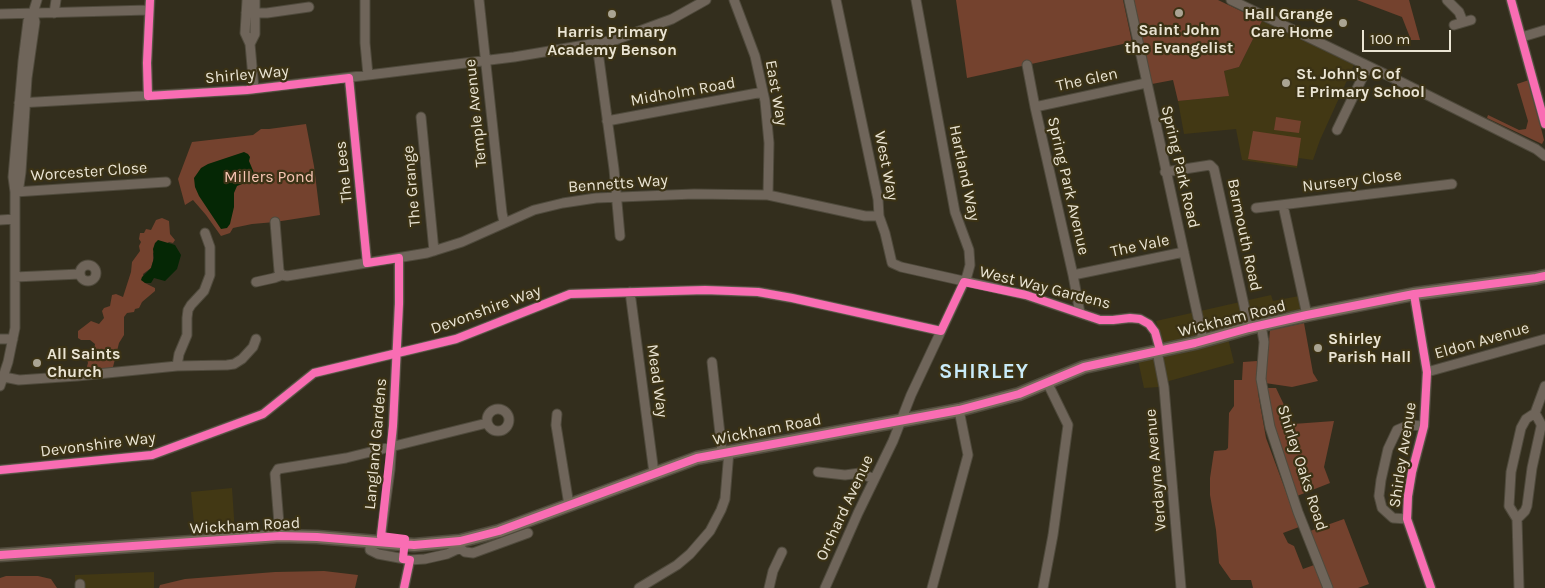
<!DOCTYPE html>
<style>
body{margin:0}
#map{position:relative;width:1545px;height:588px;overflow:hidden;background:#332e1d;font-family:Karla,sans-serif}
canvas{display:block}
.scale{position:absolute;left:1362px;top:30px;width:89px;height:22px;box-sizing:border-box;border:2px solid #eae4d3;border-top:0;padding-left:6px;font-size:15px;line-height:18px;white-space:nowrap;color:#eae4d3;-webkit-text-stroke:4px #3b3215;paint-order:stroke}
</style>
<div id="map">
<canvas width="1545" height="588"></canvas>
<div class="scale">100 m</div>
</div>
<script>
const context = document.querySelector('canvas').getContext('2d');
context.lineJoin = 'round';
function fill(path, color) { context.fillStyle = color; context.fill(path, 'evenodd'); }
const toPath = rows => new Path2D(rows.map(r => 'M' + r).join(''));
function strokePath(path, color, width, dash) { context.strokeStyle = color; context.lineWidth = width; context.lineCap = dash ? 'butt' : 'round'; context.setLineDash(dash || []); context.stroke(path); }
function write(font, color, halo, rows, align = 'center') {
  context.font = font + ' Karla,sans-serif'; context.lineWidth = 4.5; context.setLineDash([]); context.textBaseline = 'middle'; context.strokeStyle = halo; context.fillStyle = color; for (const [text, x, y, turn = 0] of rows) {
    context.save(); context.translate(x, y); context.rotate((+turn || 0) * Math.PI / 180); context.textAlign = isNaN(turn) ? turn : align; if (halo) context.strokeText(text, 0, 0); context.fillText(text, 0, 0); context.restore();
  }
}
fill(toPath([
 [1262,21,1354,65,1320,140,1313,160,1299,158,1297,168,1242,160,1236,129,1184,134,1178,101,1228,96,1224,71,1239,67],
 [1271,295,1273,301,1299,296,1302,313,1226,330,1234,363,1169,381,1159,387,1144,388,1136,351,1163,346,1156,321],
 [232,488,235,532,195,535,191,492],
 [154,572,154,588,75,588,75,575]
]), '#423814');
fill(toPath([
 [956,0,1123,0,1132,42,967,78],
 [1134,0,1218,0,1262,21,1239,67,1224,71,1229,96,1178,101,1173,80,1152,84],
 [1357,0,1409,0,1420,40,1411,40,1402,17],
 [1529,80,1544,140,1542,144,1487,118,1488,115,1519,130,1526,129,1528,121,1517,84],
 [1276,117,1301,121,1299,133,1274,130],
 [306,124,314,166,320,215,275,222,252,224,233,228,230,233,221,236,206,215,193,200,185,205,178,179,192,142,253,135,261,129,269,129],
 [1253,131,1301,138,1297,166,1248,159],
 [162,218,169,221,170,234,175,240,173,243,169,242,153,253,153,261,151,268,143,274,145,283,155,288,155,291,142,302,139,308,135,309,134,312,127,313,124,317,124,335,119,343,112,371,85,373,88,363,86,356,89,352,94,350,95,344,90,340,81,340,78,338,78,331,91,321,99,324,104,318,102,311,104,308,110,306,112,295,116,294,123,297,131,272,132,262,140,251,139,246,141,242,139,239,140,233,144,233,146,229,151,230,156,220],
 [1304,323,1313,373,1318,381,1292,387,1265,383,1270,330],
 [1257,361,1258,393,1266,438,1299,527,1283,533,1288,543,1294,546,1303,569,1314,565,1323,588,1253,588,1251,580,1231,580,1219,563,1216,530,1210,495,1210,478,1214,451,1226,450,1228,448,1229,413,1234,406,1234,380,1242,380,1243,362],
 [1266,388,1276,388,1293,424,1334,421,1324,467,1330,483,1297,496,1276,440],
 [1344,519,1369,584,1358,588,1332,588,1310,531],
 [324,571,358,575,355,588,159,588,160,585,185,579,275,572],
 [6,576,38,576,51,579,57,588,0,588,0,578]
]), '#74422e');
fill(toPath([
 [244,152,248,154,250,157,249,161,254,173,250,181,237,186,234,193,234,207,230,224,227,228,221,229,199,196,195,187,194,178,201,168,208,164],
 [158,240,175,245,181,255,177,269,165,281,154,278,151,283,145,283,141,280,142,277,151,268,154,258,153,249,155,243]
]), '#052705');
const minor = toPath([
 [247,0,245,33,250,44,254,89],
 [365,0,365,43,368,75],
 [479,0,502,213,504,222],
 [734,0,755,56,765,101,769,143,768,195],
 [836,0,878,199,879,216,885,233,892,263,901,267,1026,295,1100,320,1113,320,1130,318,1140,319,1149,324,1155,332,1160,350],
 [1129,0,1203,340],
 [1231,0,1389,76,1536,149,1545,156],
 [1447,0,1459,12,1463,22],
 [1511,0,1545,124],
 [54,13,56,0],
 [246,13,267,13,309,7],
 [0,14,149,10],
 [1454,25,1471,20],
 [1522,37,1545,30],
 [250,44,255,34,255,0],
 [597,44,614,169,620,236],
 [1027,65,1035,107,1073,275,1080,313],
 [349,78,367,263],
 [148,96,147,63,150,0],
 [19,103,247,90,514,57,615,40,672,19,706,0],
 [1035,107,1146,83],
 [421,117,434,251],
 [607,121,763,92],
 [1337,130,1368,66],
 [1165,172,1210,165,1214,169,1249,328],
 [15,192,19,186,21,172,27,78,35,22,33,13],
 [15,192,166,182],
 [1283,205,1307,315],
 [1256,208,1452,184],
 [0,220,15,219],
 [275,222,279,271,282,275],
 '80 273a8 8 0 1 1 16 0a8 8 0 1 1-16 0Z',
 [1073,275,1184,252],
 [15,277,80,274],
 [256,282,274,278,282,275,287,276,427,253,462,242,534,210,563,203,596,198,694,194,768,195,865,216,879,216],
 [630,292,654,473],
 [1414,294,1427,372,1424,426,1412,472,1408,496,1407,519,1431,588],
 [1261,325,1264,342,1261,379,1270,427,1298,512,1328,588],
 [0,339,13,339],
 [1157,351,1164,387,1181,588],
 [712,362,722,452],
 [177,366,227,365,234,364,242,359,253,347,256,339],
 [1427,372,1545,339],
 [4,377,19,380,77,376,177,366,179,354,187,335,187,318,188,310,191,305,204,291,210,275,210,247,205,233],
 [0,386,8,362,15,328,15,192,13,177,23,61,28,21,33,13,37,0],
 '487 420a11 11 0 1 1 22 0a11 11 0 1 1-22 0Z',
 [557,414,556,425,569,505],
 [0,470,152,455,263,414,314,373,456,339,570,294,705,290,758,292,792,298,941,331],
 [818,472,845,475,860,473,874,479],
 [1407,519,1393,518,1382,508,1379,496,1381,480,1388,449,1397,430,1409,425,1424,426],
 [1517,519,1509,506,1511,472,1521,428,1526,419,1535,413],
 [280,536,275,474,278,469,346,458,487,423],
 [370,542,370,550,378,554,410,560,425,559,447,554,460,548,460,541],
 [380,543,390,470,393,426,399,302,399,258],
 [460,548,465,552,473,553,528,533],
 [80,584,80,588],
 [404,588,410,560],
 [639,588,677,565,690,554,710,531,721,510,725,499,729,451],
 [769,588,773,571,782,552],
 [825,588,858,513,893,441,911,395,967,276,970,265,969,250,955,212,916,0],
 [932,588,968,455,959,410],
 [1043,588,1053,535,1068,425,1047,382],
 [1519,588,1517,519,1525,511,1527,506,1532,468,1541,427,1541,424,1535,413,1545,386]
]);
const highway = toPath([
 [0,555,280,536,317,537,414,545,460,541,499,531,697,458,959,410,1019,394,1084,367,1195,343,1249,328,1307,315,1414,294,1536,278,1545,276]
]);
strokePath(minor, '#4f4a3c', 11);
strokePath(highway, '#4f4a3c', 15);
strokePath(minor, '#6f655a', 9);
strokePath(highway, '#766a5b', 12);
strokePath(toPath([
 [150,0,147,63,148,96,247,90,349,78,367,263,399,258,399,304,393,426,381,536,405,539,403,559,410,560,404,588],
 [1511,0,1545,124],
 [1414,294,1427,372,1424,426,1412,472,1408,496,1407,519,1431,588],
 [0,470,152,455,263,414,314,373,456,339,570,294,705,290,758,292,792,298,941,331,964,282,1026,295,1100,320,1113,320,1130,318,1140,319,1149,324,1155,332,1160,350],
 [0,555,280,536,317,537,414,545,460,541,499,531,697,458,959,410,1019,394,1084,367,1195,343,1249,328,1307,315,1414,294,1536,278,1545,276]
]), '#f96db3', 8);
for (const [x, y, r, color] of [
 [1179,13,5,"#aaa493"],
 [612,14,5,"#aaa493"],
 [1343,23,5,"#aaa493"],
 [1286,83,5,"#aaa493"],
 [1318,348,5,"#aaa493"],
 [37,363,5,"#aaa493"]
]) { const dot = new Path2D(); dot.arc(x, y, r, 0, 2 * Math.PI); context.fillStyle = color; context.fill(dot); strokePath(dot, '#3b3215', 2); }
write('bold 16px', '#eae4d3', '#3b3215', [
 ["Hall Grange",1333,14,"right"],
 ["Care Home",1333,32,"right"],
 ["Saint John",1179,30,"center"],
 ["the Evangelist",1179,48,"center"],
 ["Harris Primary",612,32,"center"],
 ["Academy Benson",612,50,"center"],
 ["St. John's C of",1296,74],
 ["E Primary School",1296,92],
 ["Shirley",1328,339],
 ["Parish Hall",1328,357],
 ["All Saints",47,354],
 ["Church",47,372]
], 'left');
write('16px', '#eae4d3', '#3b3215', [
 ["Shirley Way",247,75,-5],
 ["The Glen",1087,80,-12],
 ["Midholm Road",683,92,-10],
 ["East Way",776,93,80],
 ["Temple Avenue",476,113,-96],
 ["West Way",886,166,79],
 ["Spring Park Road",1180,167,77],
 ["Worcester Close",89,172,-4],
 ["The Lees",344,172,-96],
 ["Hartland Way",964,173,78],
 ["Nursery Close",1352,181,-7],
 ["Bennetts Way",618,184,-4],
 ["The Grange",412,186,-95],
 ["Spring Park Avenue",1068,186,77],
 ["Barmouth Road",1244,235,78],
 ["The Vale",1140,246,-12],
 ["West Way Gardens",1045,288,14],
 ["Devonshire Way",486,310,-20],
 ["Wickham Road",1232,319,-14],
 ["Eldon Avenue",1482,341,-16],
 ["Mead Way",657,381,82],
 ["Wickham Road",767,430,-11],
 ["Langland Gardens",376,444,-85],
 ["Devonshire Way",98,445,-7],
 ["Shirley Avenue",1403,455,-81],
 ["Shirley Oaks Road",1302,468,72],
 ["Verdayne Avenue",1156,470,-95],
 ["Orchard Avenue",845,508,-65],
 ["Wickham Road",245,526,-3]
]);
write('16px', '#f7c5b3', '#3b3215', [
 ["Millers Pond",269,177]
]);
context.letterSpacing = '1px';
write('bold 21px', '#c9ebf8', '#3b3215', [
 ["SHIRLEY",984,372]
]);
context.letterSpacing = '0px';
</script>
